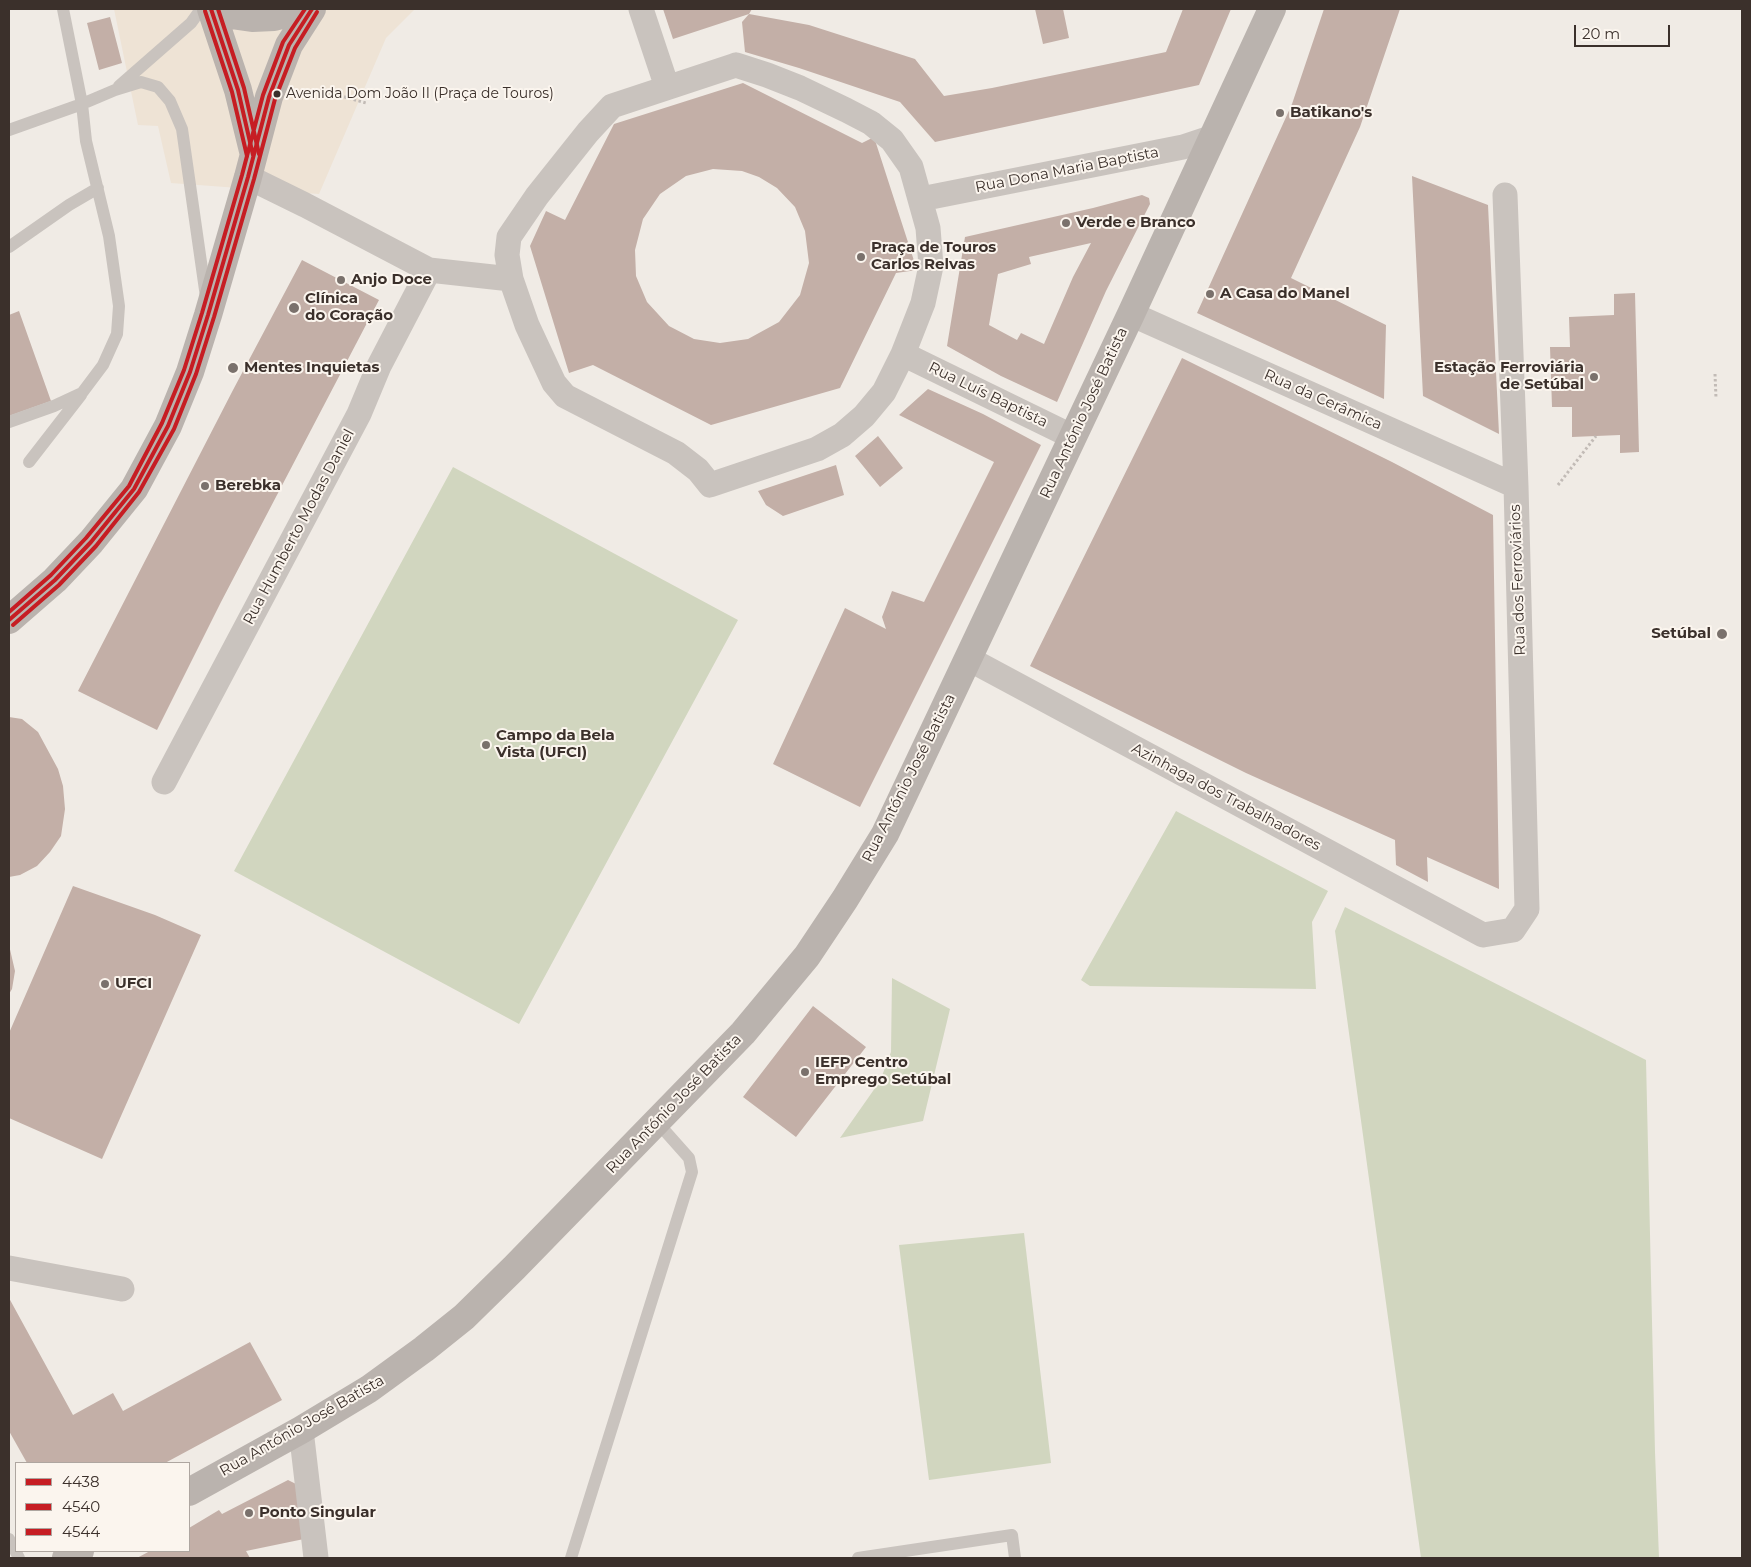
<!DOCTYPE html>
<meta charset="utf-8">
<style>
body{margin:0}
#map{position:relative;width:1751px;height:1567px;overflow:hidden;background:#f0ebe5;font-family:Montserrat,sans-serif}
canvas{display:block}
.frame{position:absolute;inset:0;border:10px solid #3b302b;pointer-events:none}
.legend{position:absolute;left:15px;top:1462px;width:175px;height:90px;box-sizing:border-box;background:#fbf5ee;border:1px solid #aea6a0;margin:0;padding:6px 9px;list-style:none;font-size:15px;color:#3b302b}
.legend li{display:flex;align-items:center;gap:10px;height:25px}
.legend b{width:25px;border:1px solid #aea6a0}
.scale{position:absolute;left:1574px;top:25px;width:96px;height:22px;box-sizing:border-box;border:2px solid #3b302b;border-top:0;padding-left:6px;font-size:15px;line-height:18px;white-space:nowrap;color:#3b302b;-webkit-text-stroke:4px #fbf5ee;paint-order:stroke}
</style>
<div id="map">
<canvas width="1751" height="1567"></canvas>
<div class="frame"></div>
<ul class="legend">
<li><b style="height:6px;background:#c61d23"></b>4438</li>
<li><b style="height:6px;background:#c61d23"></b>4540</li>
<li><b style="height:6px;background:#c61d23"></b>4544</li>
</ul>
<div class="scale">20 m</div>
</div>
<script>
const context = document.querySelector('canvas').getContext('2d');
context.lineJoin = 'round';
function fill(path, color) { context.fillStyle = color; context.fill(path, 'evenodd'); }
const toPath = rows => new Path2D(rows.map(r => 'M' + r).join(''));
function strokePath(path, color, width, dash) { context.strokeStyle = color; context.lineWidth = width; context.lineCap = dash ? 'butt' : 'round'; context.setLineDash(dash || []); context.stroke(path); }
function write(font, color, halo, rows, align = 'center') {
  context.font = font + ' Montserrat,sans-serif'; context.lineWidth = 4; context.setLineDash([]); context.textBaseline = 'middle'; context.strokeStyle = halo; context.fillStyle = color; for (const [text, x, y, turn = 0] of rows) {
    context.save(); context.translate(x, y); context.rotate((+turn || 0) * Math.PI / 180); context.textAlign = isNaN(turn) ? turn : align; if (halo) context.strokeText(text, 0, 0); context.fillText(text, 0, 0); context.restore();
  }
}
fill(toPath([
 [453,467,738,620,519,1024,234,871],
 [1176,811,1328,891,1312,922,1316,989,1090,986,1081,980],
 [1345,907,1646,1060,1655,1452,1659,1558,1421,1558,1335,931],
 [892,978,950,1009,923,1121,840,1138,880,1081,891,1052],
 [1024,1233,1051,1463,929,1480,899,1245]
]), '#d1d6bf');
fill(toPath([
 [114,9,415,9,386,38,319,194,171,183,158,126,138,125]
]), '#eee3d5');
fill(toPath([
 [663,9,752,9,749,14,673,39],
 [1035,9,1063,9,1069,38,1043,44],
 [1183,9,1231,9,1199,85,935,142,900,102,799,68,745,52,742,22,749,14,809,25,915,59,944,96,992,88,1166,52],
 [1324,9,1400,9,1360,127,1291,278,1386,325,1384,399,1197,313,1292,104],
 [110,17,122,63,99,70,87,23],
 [743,83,862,143,874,137,917,270,896,273,840,388,711,425,593,365,569,373,530,246,546,211,565,220,614,124],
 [713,169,742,171,759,177,777,188,795,207,805,231,809,263,800,295,779,322,748,339,720,343,694,339,669,326,647,302,636,276,635,250,643,219,660,194,686,176],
 [1412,176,1488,205,1499,434,1423,396],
 [1142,195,1149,198,1150,204,1106,291,1057,402,1001,376,947,346,965,237,1093,208],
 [1091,243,1073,277,1044,344,1021,333,1017,340,989,325,998,274,1031,264,1029,257],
 [302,260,379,300,221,602,157,730,78,691,233,390],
 [1635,293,1639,452,1620,453,1620,435,1572,437,1572,407,1552,407,1550,347,1570,347,1569,317,1614,315,1614,294],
 [19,311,51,401,9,416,9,315],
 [1182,358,1392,462,1493,515,1499,889,1427,857,1428,882,1396,865,1395,840,1246,773,1030,666],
 [928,389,983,414,1041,445,860,807,773,764,845,608,886,629,882,617,892,591,924,602,994,462,899,415],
 [878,436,903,468,880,487,855,456],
 [836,465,844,495,783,516,766,505,758,491],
 [9,717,22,719,38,732,58,769,63,786,65,809,61,836,50,852,37,866,20,875,9,877],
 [73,886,155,915,201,935,102,1159,9,1118,9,1033],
 [9,945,15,971,12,989,9,994],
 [813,1006,866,1047,796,1137,743,1097],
 [9,1298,73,1415,113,1393,123,1411,250,1342,282,1400,165,1463,27,1463,9,1431],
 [288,1480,298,1485,304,1539,246,1551,250,1558,137,1558,150,1551,189,1551,189,1528,219,1510,222,1514]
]), '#c3afa7');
strokePath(toPath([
 [320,90,366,103],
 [1715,374,1716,398],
 [1558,485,1596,436]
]), '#c2bbb6', 3, [2.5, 2.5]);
strokePath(toPath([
 [119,86,191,23,201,9],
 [9,130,82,104,115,90,141,82,158,87,170,101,182,129,206,297],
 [9,247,69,205,98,188],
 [9,422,54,406,82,393,103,365,117,334,119,306,109,236,86,141,82,104,63,9],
 [29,462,81,395],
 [9,1539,19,1558],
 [571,1558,692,1172,689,1158,657,1122],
 [858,1558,1012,1535,1015,1558]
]), '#c9c3be', 12);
strokePath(toPath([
 [641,9,667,87],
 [736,65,767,75,800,88,846,110,871,123,892,140,911,167,928,228,931,266,923,303,903,354,884,392,864,416,842,435,817,449,710,485,698,470,676,453,565,396,554,383,527,325,511,279,507,255,509,237,537,196,588,132,612,106,736,65],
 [248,177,305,205,429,270,511,279],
 [921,199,1183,147,1213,137],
 [1131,314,1516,486],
 [903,354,1073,437],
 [969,659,1483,935,1513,930,1527,909,1516,486,1505,195],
 [164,782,359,414,379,366,429,270],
 [9,1268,122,1289],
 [301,1430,316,1558]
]), '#c9c3be', 25);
strokePath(toPath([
 [211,9,238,90,253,151],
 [212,9,231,15,252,18,274,17,304,9],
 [9,620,55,580,91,542,134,489,168,426,190,372,208,315,248,177,269,97,289,45,312,9],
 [189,1492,301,1430,369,1389,424,1349,464,1317,514,1268,743,1033,807,956,845,899,885,834,1131,314,1272,9],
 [66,1558,80,1551]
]), '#bab3ae', 28);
strokePath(toPath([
 [211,9,238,90,253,155],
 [9,620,55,580,91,542,134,489,168,426,190,372,208,315,248,177,269,97,289,45,312,9]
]), '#c61d23', 4);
strokePath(toPath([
 [205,11,232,92,247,156],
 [13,625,59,585,96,546,139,492,174,429,196,374,214,317,254,179,275,99,295,48,317,12]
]), '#c61d23', 4);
strokePath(toPath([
 [218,9,244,88,259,154],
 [9,612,51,575,86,538,129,486,162,423,184,370,202,313,242,175,263,95,283,42,305,9]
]), '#c61d23', 4);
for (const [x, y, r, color] of [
 [277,94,4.5,"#3b302b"],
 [1280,113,5,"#7a716c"],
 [1066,223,5,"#7a716c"],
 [861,257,5,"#7a716c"],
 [341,280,5,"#7a716c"],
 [1210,294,5,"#7a716c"],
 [294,308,6,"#7a716c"],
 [233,368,6,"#7a716c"],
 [1594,377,5,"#7a716c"],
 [205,486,5,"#7a716c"],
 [1722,634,6,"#7a716c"],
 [486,745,5,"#7a716c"],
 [105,984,5,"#7a716c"],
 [805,1072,5,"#7a716c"],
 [249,1513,5,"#7a716c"]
]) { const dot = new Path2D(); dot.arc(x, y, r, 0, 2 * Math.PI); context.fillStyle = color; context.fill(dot); strokePath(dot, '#fbf5ee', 2); }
write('14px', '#3b302b', '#fbf5ee', [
 ["Avenida Dom João II (Praça de Touros)",286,94]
], 'left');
write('bold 15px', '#3b302b', '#fbf5ee', [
 ["Batikano's",1290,113],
 ["Verde e Branco",1076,223],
 ["Praça de Touros",871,248],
 ["Carlos Relvas",871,265],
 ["Anjo Doce",351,280],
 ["A Casa do Manel",1220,294],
 ["Clínica",305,299],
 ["do Coração",305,316],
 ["Mentes Inquietas",244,368],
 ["Estação Ferroviária",1584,368,"right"],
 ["de Setúbal",1584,385,"right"],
 ["Berebka",215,486],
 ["Setúbal",1711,634,"right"],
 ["Campo da Bela",496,736],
 ["Vista (UFCI)",496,753],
 ["UFCI",115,984],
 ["IEFP Centro",815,1063],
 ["Emprego Setúbal",815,1080],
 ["Ponto Singular",259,1513]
], 'left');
write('15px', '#3b302b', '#fbf5ee', [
 ["Rua Dona Maria Baptista",1067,170,-11],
 ["Rua Luís Baptista",988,395,26],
 ["Rua da Cerâmica",1323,400,24],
 ["Rua António José Batista",1084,413,-65],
 ["Rua Humberto Modas Daniel",299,527,-62],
 ["Rua dos Ferroviários",1518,580,-92],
 ["Rua António José Batista",909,778,-63],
 ["Azinhaga dos Trabalhadores",1226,797,28],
 ["Rua António José Batista",674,1104,-46],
 ["Rua António José Batista",302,1426,-30]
]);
</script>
